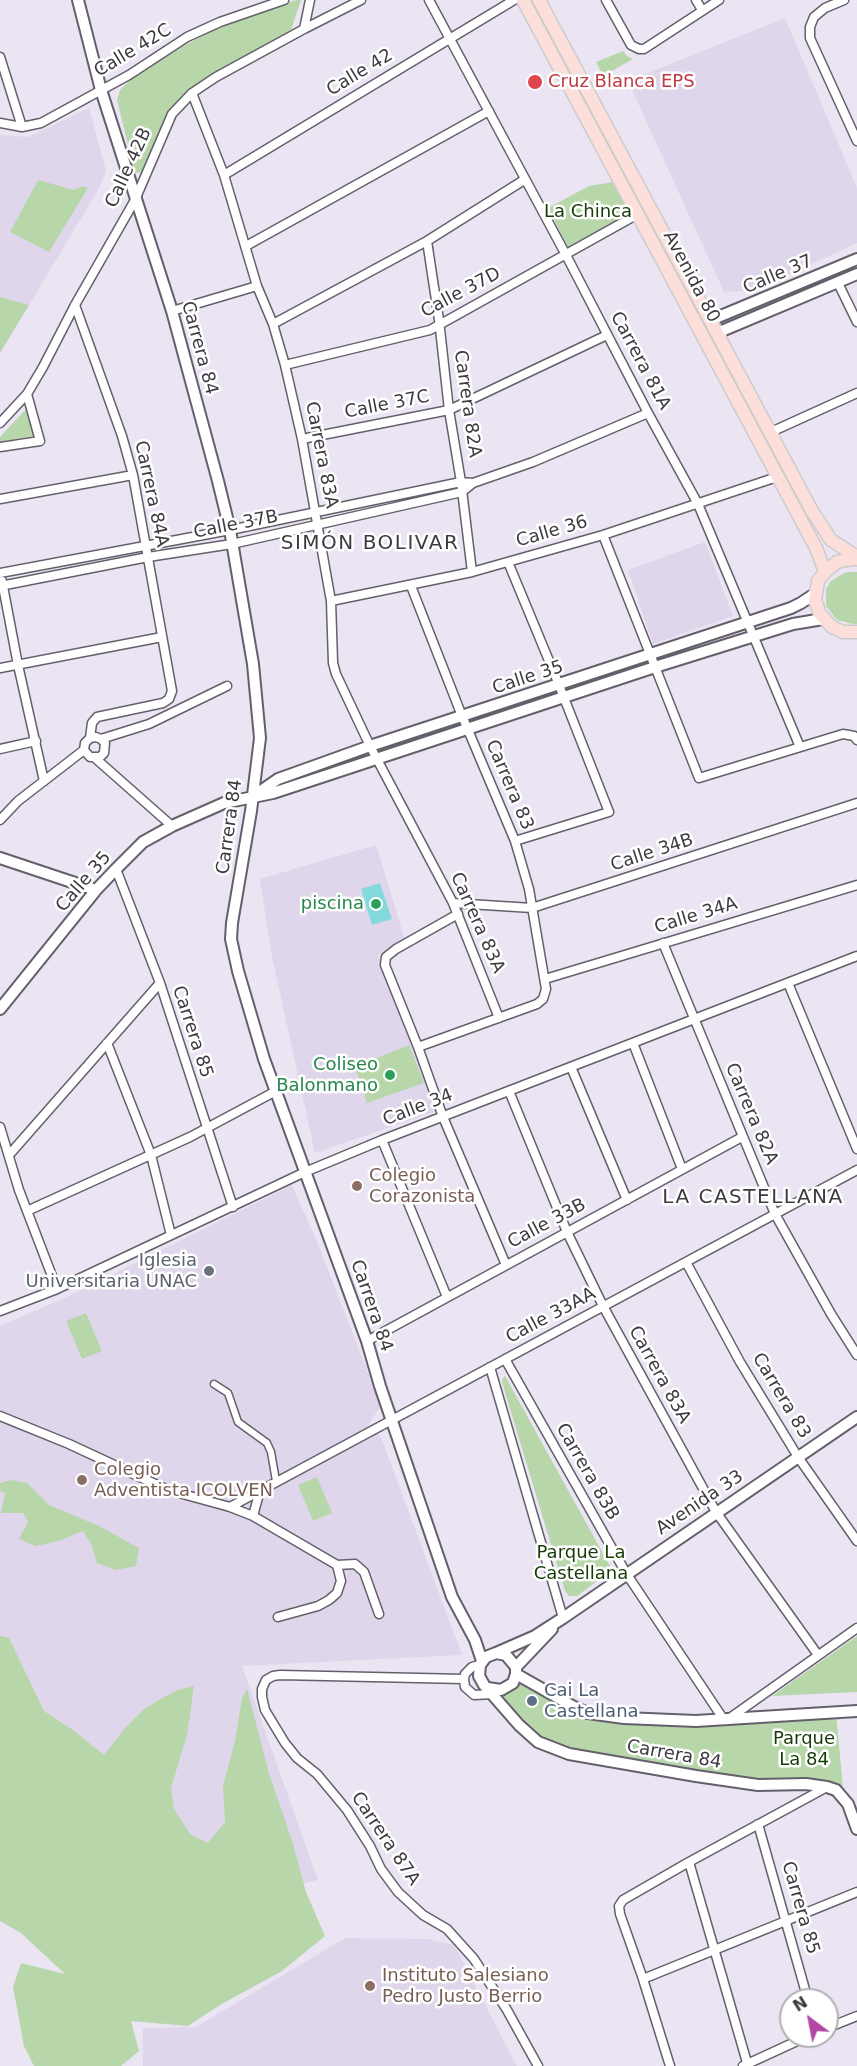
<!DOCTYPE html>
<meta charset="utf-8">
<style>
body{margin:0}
#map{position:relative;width:857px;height:2066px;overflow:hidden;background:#ebe4f3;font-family:"DejaVu Sans",sans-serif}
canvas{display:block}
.north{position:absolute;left:779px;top:1988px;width:60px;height:60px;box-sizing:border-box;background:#fff;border:2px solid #b1b0b3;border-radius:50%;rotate:328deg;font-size:16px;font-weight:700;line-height:24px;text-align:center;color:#3d3a40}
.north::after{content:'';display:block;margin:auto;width:21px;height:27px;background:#b447a6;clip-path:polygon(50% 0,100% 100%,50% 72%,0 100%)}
</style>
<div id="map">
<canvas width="857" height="2066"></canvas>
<div class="north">N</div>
</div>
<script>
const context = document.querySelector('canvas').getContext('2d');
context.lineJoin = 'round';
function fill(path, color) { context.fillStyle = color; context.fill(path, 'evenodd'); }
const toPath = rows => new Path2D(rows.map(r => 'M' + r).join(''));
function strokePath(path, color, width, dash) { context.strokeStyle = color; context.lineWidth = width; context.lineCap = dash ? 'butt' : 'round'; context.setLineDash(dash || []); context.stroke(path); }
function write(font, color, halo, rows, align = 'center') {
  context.font = font + ' "DejaVu Sans",sans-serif'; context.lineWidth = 5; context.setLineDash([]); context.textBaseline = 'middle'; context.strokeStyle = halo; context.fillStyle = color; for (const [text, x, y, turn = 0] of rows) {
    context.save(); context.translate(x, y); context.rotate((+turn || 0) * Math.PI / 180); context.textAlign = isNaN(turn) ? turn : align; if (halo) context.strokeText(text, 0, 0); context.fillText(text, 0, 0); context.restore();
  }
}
fill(toPath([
 [785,18,857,188,857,243,756,290,724,292,628,81],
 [89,108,106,171,98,190,29,305,0,297,0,135,28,137],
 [705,542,733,616,653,644,628,570],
 [376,845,405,940,378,955,437,1111,315,1153,271,952,260,879],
 [292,1185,318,1244,381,1406,369,1423,375,1434,378,1433,382,1440,462,1655,242,1666,318,1880,247,1896,0,1777,0,1326,67,1297],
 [345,1938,428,1939,454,1945,517,2066,143,2066,143,2028,196,2027]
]), '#e0d6eb');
fill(toPath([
 [296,0,301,0,291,30,191,91,171,111,142,172,135,173,117,100,120,90,130,80,180,48,222,26],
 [623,51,627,56,633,59,603,76,596,62],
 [38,180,74,190,83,186,88,188,49,252,10,232],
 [613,182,631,214,569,250,548,208,589,186],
 [0,297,29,305,0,353],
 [28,407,38,435,0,442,0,437],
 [846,572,857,572,857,624,853,624,837,620,826,606,826,589,831,581],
 [409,1045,424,1083,367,1103,355,1067],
 [86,1313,102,1351,82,1359,66,1321],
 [505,1376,610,1566,609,1572,577,1596,569,1596,565,1591,502,1382,503,1378],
 [317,1477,332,1513,313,1521,298,1485],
 [11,1480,27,1483,49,1505,99,1526,139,1548,136,1566,116,1570,97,1563,91,1544,83,1531,59,1541,36,1546,19,1539,28,1522,23,1513,1,1513,5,1493,0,1491,0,1483],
 [0,1636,9,1638,44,1711,73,1730,104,1755,126,1727,145,1708,177,1690,194,1686,187,1735,171,1788,174,1809,190,1834,208,1843,225,1822,223,1786,235,1741,242,1698,247,1689,269,1773,293,1844,306,1892,325,1936,282,1971,220,2005,188,2026,131,2021,139,2051,121,2066,34,2066,24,2046,13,1987,21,1963,65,1974,21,1933,0,1921],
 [857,1636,857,1692,772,1696],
 [516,1674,588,1713,696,1721,836,1713,844,1799,836,1790,758,1785,569,1754,519,1725,496,1690]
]), '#b7d7ab');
fill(toPath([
 [380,883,392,919,372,925,361,889]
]), '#83d9dc');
const pedestrian = toPath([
 [214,1384,228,1393,238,1422,267,1443,271,1452,276,1481]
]);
const minor = toPath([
 [429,0,566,255,648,413,698,504,800,747],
 [606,0,631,45,639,49,644,49,719,0],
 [696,0,702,10],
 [844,0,825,8,814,17,810,27,810,38,857,141],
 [304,29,310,0],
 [0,57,22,127],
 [192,93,224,175,257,286,273,324,285,365,302,439,331,601,333,663,336,674,370,746,453,903,499,1018],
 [0,123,22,127,41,123,129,75,187,37,220,22,284,0],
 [224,175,514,0],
 [427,241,439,320,449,410,461,482,472,572],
 [246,246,489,111],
 [838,283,857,322],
 [75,305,122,436,133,475,172,691,169,699,163,703,97,717,92,723,90,738],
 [172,311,257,286],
 [273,324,427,241,524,180],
 [285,365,430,330,638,214],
 [0,423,27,394,43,367,75,305,135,200,172,114,192,93,216,77,304,29,361,0],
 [771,432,857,393],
 [302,439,449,410,607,335],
 [0,447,40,441,27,394],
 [0,499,133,475],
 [603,535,699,778,843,734,854,736,857,740],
 [508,562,557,680,609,812,515,841],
 [0,573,230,530,461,482,473,483],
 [2,581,18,665,44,781],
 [0,586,148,557,232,544,462,492,473,483,533,462,648,413],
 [411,586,460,711,515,841,529,889,546,989,543,999,537,1004,418,1047],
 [331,601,472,572,603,535,777,477],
 [0,668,162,637],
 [101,739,105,743,104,753,100,757,90,757,84,750,85,743,90,738,96,737,101,739,149,724,227,686],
 [0,749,36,741],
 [95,758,172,826],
 [0,820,18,801,84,750],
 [116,869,160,983,233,1207],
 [453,903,532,908,857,803],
 [458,914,396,949,386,957,385,965,418,1047,443,1117,506,1265],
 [663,943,775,1214,831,1314,857,1355],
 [545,979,857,885],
 [788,983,857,1149],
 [107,1043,151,1155,171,1235],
 [633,1043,682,1169],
 [571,1067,627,1200],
 [509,1091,567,1232,603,1306,716,1512,818,1655],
 [0,1127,19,1190,57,1289],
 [382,1140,447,1297],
 [9,1155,160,983],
 [27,1211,190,1137,276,1091],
 [686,1262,740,1362,798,1457,857,1541],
 [0,1311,57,1289,305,1172,382,1140,857,956],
 [367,1341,742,1137],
 [505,1359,626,1573,724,1720],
 [490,1367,563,1618],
 [0,1416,69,1444,168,1490,230,1507,253,1516,337,1565,341,1581,337,1593,329,1600,318,1606,278,1617],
 [230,1507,857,1170],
 [253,1516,260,1490],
 [337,1565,355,1564,364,1572,379,1614],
 [480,1665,472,1667,465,1674,464,1679,465,1687,474,1695,493,1694],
 [464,1679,280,1675,273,1676,266,1680,262,1689,262,1697,265,1710,285,1743,297,1758,317,1774,347,1810,370,1846,381,1869,398,1892,423,1915,447,1929,474,1959,507,2010,538,2066],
 [727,1720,857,1628],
 [758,1824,808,2000],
 [689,1862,748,2066],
 [643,1979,857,1892],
 [827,2028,857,2016],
 [670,2066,643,1979,620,1914,619,1906,623,1900,689,1862,827,1787],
 [743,2066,808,2036]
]);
const tertiary = toPath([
 [78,0,101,90,172,311,218,481,230,530,253,664,260,738,251,811,232,923,231,939,238,971,264,1059,367,1341,380,1386,452,1597,475,1640,482,1661],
 [711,320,857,259],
 [717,333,857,274],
 [255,795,278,779,370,746,791,608,801,603,816,593],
 [0,858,96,890],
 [0,1009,96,890,116,869,143,842,172,826,224,803,273,793,655,667,793,624,823,619],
 [496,1653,535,1636,563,1618,857,1417],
 [516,1667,552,1629],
 [516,1674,576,1708,588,1713,624,1718,696,1721,857,1711],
 [488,1688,501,1690,513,1683,516,1674,516,1667,506,1655,496,1653,486,1657,480,1665,479,1676,484,1685,519,1725,538,1742,569,1754,696,1776,758,1785,806,1784,827,1787,836,1790,848,1804,857,1829]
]);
const primary = toPath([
 [523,0,816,548,825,572],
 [539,0,812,511,831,540,857,557],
 [857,559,846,560,837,562,825,572,818,581,815,600,820,614,832,627,843,632,857,632]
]);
strokePath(pedestrian, '#655f6b', 9);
strokePath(minor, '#655f6b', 11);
strokePath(tertiary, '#655f6b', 14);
strokePath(primary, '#cdcccd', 15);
strokePath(pedestrian, '#fff', 6);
strokePath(minor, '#fff', 8);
strokePath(tertiary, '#fff', 10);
strokePath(primary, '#fcdfda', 12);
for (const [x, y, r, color] of [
 [535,82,8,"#e0444e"],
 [376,904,6,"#2e9e5b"],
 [390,1075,6,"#2e9e5b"],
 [357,1186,6,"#8d6e63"],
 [209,1271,6,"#6b7280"],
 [82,1480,6,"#8d6e63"],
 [532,1701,6,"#5c6f8a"],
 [370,1986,6,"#8d6e63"]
]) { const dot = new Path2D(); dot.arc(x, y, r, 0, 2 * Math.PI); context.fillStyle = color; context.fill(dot); strokePath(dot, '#fff', 2); }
write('18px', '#3d3a40', '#fff', [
 ["Calle 42C",133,51,-31],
 ["Calle 42",360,73,-31],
 ["Calle 42B",129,168,-65],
 ["Calle 37",778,275,-23],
 ["Avenida 80",691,277,62],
 ["Calle 37D",461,293,-28],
 ["Carrera 84",199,348,75],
 ["Carrera 81A",640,361,62],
 ["Carrera 82A",467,404,82],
 ["Calle 37C",387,405,-11],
 ["Carrera 83A",321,455,79],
 ["Carrera 84A",151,494,78],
 ["Calle 37B",236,525,-11],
 ["Calle 36",552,532,-16],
 ["Calle 35",528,678,-18],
 ["Carrera 83",509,785,67],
 ["Carrera 84",230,827,-82],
 ["Calle 34B",652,853,-18],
 ["Calle 35",84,882,-49],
 ["Calle 34A",696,916,-17],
 ["Carrera 83A",477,923,66],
 ["Carrera 85",192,1032,72],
 ["Calle 34",418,1108,-21],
 ["Carrera 82A",751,1114,67],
 ["Calle 33B",547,1224,-28],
 ["Carrera 84",371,1306,71],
 ["Calle 33AA",551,1316,-28],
 ["Carrera 83A",659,1375,61],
 ["Carrera 83",781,1396,59],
 ["Carrera 83B",587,1472,60],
 ["Avenida 33",700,1503,-34],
 ["Carrera 84",674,1755,10],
 ["Carrera 87A",385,1839,56],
 ["Carrera 85",800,1908,74]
]);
write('18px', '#be3a42', '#fff', [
 ["Cruz Blanca EPS",548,82]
], 'left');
write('18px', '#173b05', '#fff', [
 ["La Chinca",588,212],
 ["Parque La",581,1553],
 ["Castellana",581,1574],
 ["Parque",804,1739],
 ["La 84",804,1760]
]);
write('18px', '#27864d', '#fff', [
 ["piscina",364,904],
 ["Coliseo",378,1065],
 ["Balonmano",378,1086]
], 'right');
write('18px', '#785e54', '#fff', [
 ["Colegio",369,1176],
 ["Corazonista",369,1197],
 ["Colegio",94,1470],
 ["Adventista ICOLVEN",94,1491],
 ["Instituto Salesiano",382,1976],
 ["Pedro Justo Berrio",382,1997]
], 'left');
write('18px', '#5b616d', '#fff', [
 ["Iglesia",197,1261],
 ["Universitaria UNAC",197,1282]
], 'right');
write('18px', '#4e5e75', '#fff', [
 ["Cai La",544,1691],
 ["Castellana",544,1712]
], 'left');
context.letterSpacing = '1.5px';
write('20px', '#3d3a40', '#fff', [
 ["SIMÓN BOLIVAR",370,544],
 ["LA CASTELLANA",753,1198]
]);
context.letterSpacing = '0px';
</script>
